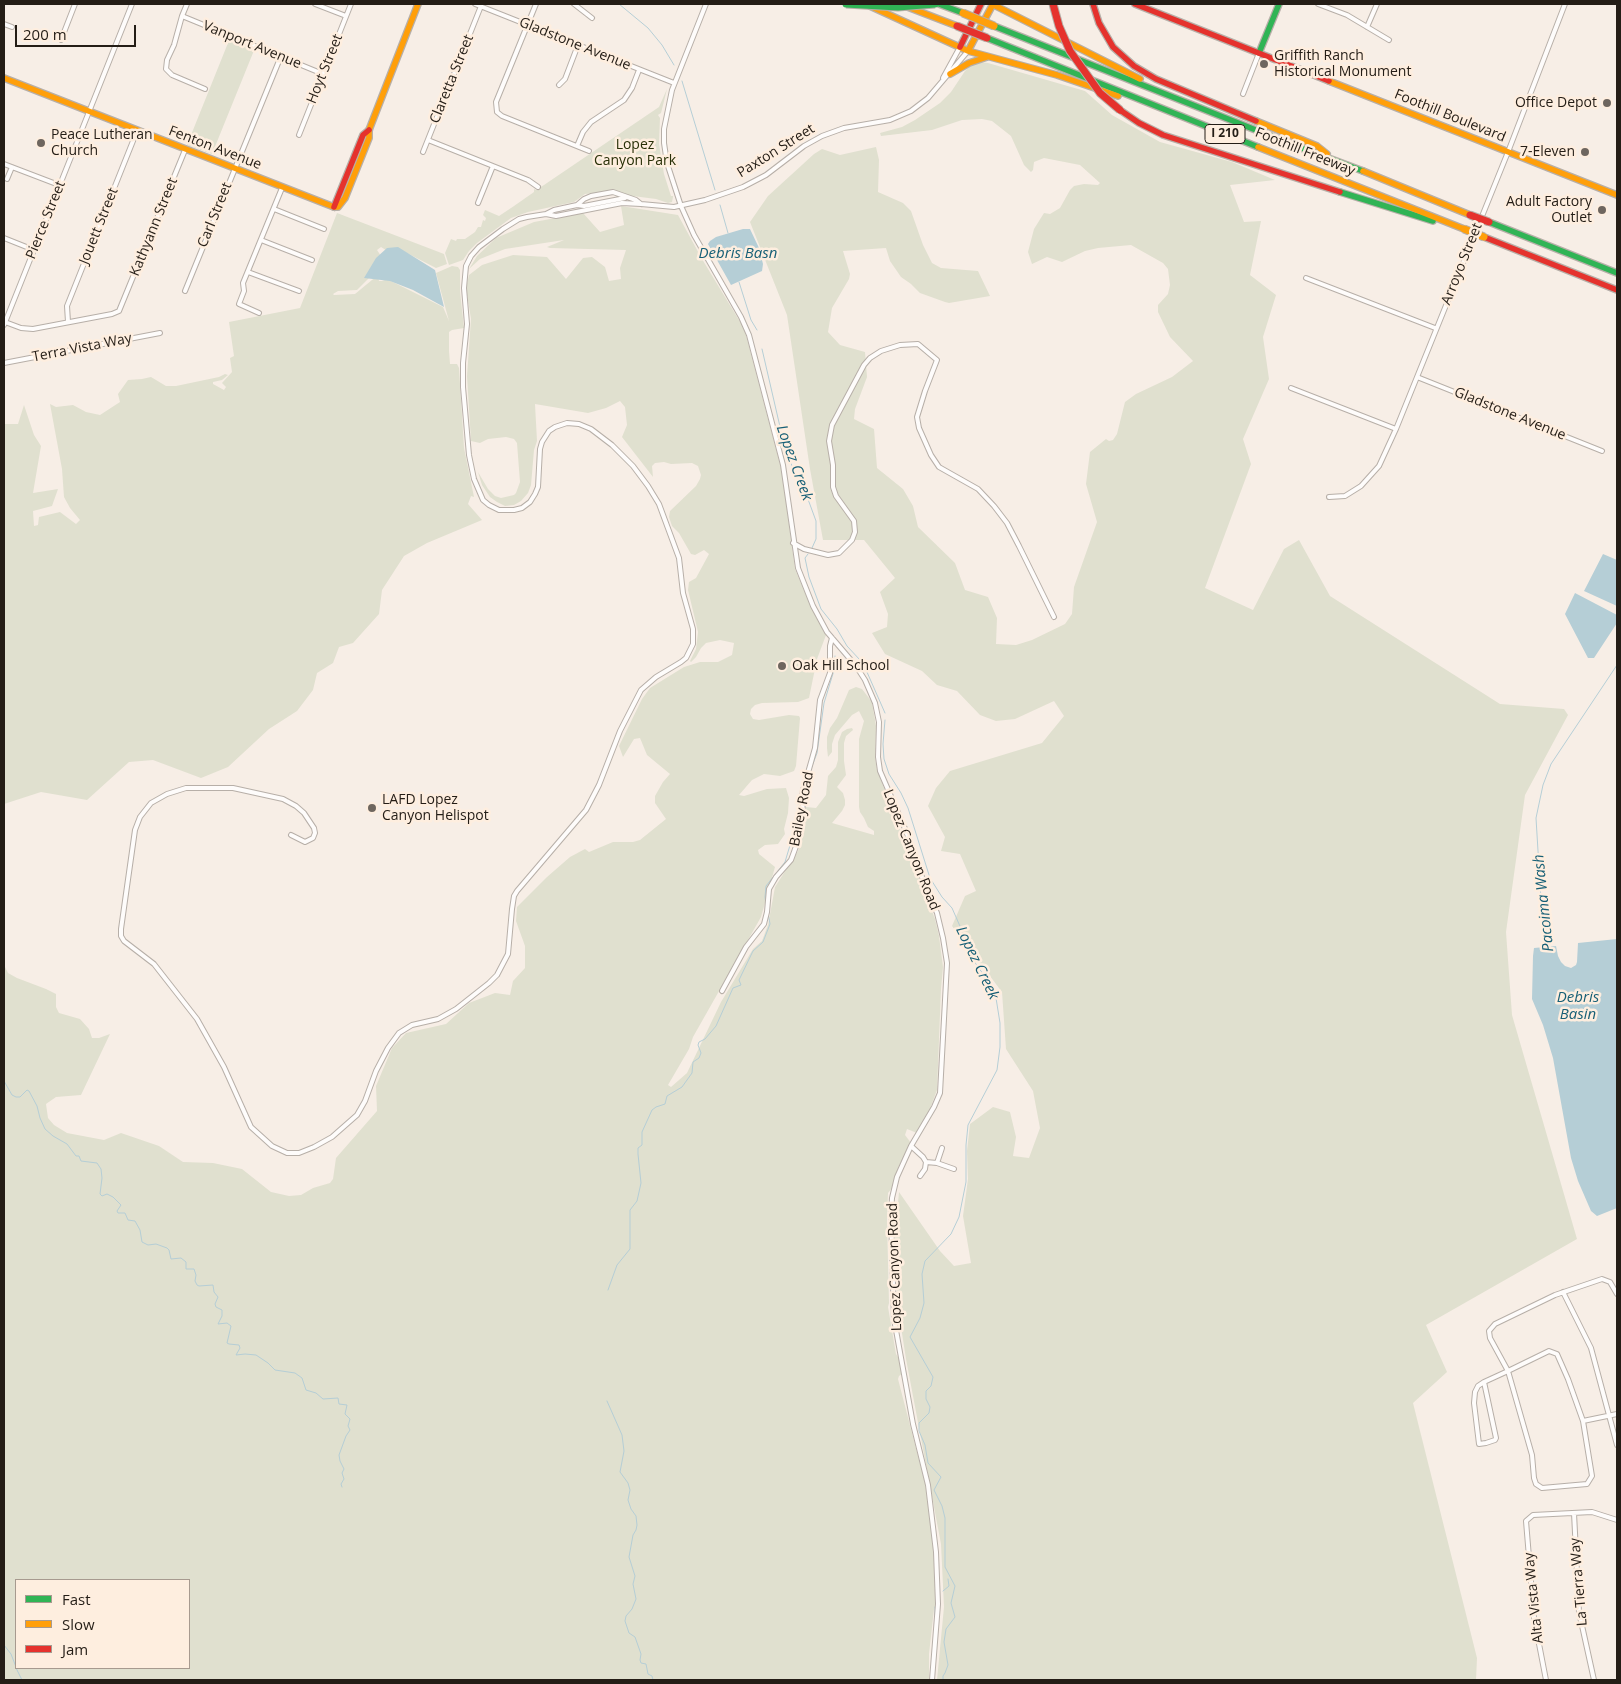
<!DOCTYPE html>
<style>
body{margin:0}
#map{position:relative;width:1621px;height:1684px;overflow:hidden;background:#f7eee6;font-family:"Open Sans",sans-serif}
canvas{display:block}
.frame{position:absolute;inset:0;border:5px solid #241d16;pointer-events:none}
.legend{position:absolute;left:15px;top:1579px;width:175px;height:90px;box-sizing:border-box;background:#feeedf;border:1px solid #a79a8f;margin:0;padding:6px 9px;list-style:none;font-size:15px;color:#241d16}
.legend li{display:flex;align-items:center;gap:10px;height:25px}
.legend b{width:25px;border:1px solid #a79a8f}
.scale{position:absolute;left:15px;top:25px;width:121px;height:22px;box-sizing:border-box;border:2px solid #241d16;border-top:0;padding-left:6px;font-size:15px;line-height:18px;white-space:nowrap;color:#241d16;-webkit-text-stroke:4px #feeedf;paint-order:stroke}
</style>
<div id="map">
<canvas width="1621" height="1684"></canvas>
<div class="frame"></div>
<ul class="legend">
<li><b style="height:6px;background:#30b455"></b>Fast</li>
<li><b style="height:6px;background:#ff9f0a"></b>Slow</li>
<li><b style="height:6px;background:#e5322d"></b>Jam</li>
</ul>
<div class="scale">200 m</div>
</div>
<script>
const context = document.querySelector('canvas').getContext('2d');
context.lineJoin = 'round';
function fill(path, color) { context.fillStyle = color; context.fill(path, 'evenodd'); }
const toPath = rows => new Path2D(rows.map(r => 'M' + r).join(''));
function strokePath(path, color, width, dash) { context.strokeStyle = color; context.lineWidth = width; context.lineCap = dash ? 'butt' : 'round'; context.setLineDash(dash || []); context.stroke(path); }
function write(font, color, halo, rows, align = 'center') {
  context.font = font + ' "Open Sans",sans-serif'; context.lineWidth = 5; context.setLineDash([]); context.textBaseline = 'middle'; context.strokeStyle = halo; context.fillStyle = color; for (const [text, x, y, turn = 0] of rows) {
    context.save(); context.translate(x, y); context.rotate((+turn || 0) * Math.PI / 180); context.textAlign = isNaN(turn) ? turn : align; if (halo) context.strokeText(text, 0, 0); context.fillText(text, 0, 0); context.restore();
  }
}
fill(toPath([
 [230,38,255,48,212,154,187,145],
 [980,62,988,63,1085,91,1112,115,1160,142,1232,162,1275,180,1230,185,1244,222,1261,221,1250,275,1276,295,1263,337,1269,379,1243,439,1251,464,1205,588,1253,610,1284,549,1299,540,1330,596,1500,704,1564,709,1568,715,1525,795,1506,932,1512,1015,1577,1239,1426,1325,1447,1372,1413,1403,1477,1658,1476,1680,937,1680,944,1607,941,1544,906,1359,898,1308,895,1237,899,1192,940,1251,954,1266,971,1263,963,1216,968,1179,967,1151,970,1124,993,1107,1010,1112,1016,1137,1013,1156,1029,1158,1040,1128,1033,1091,1006,1049,1002,992,952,926,965,896,976,891,960,854,941,851,945,837,928,806,936,788,950,771,1042,743,1064,716,1054,701,1015,719,996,721,980,715,957,691,937,685,922,671,885,654,872,633,887,627,888,614,880,592,895,578,864,540,823,540,810,469,787,315,750,222,768,196,814,154,822,149,840,155,876,147,879,160,878,192,903,203,911,211,923,245,932,263,941,268,978,271,990,296,949,303,945,302,920,293,911,284,901,277,890,261,886,248,843,251,850,274,849,279,832,308,828,332,840,345,865,352,867,377,855,409,854,419,874,429,877,468,903,489,913,506,918,527,955,563,965,590,988,597,997,618,996,644,1016,645,1032,640,1065,624,1072,614,1074,587,1097,522,1086,484,1090,452,1106,439,1109,441,1113,440,1117,434,1125,402,1136,394,1172,377,1193,361,1170,337,1158,312,1158,305,1168,294,1170,285,1168,269,1163,263,1131,245,1098,248,1085,251,1062,262,1047,257,1032,264,1028,252,1034,229,1044,213,1050,214,1060,208,1070,190,1074,186,1084,184,1098,185,1100,183,1080,165,1044,158,1034,162,1033,170,1031,172,1024,165,1011,136,992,121,982,119,962,120,932,130,881,136,880,133,902,127,915,120,940,103,951,92,965,71,970,66],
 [667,89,661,113,658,115,660,118,659,144,664,174,671,196,673,196,673,197,672,202,668,203,656,199,625,195,616,191,585,194,574,202,528,212,511,218,477,243,469,251,463,260,449,265,445,253,451,239,456,241,457,239,465,239,475,232,478,227,481,227,483,220,485,221,486,218,483,215,485,210,499,216,514,206,534,192,534,189,536,190,544,185,659,107],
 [621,206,678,215,702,259,742,325,746,335,782,472,795,569,812,609,826,635,817,659,809,698,798,702,762,703,755,705,751,709,750,714,753,719,759,720,789,715,799,716,800,718,796,766,794,771,780,776,764,774,752,780,739,795,744,796,767,789,786,788,789,798,788,813,784,829,785,834,778,844,765,845,758,850,759,854,775,867,761,917,693,1037,689,1049,668,1085,671,1087,687,1073,721,1002,753,949,762,941,768,925,775,887,798,851,805,826,806,807,816,808,826,795,828,776,836,767,838,760,838,742,842,732,847,729,852,728,853,730,846,736,844,743,844,761,846,775,837,787,843,793,845,800,845,805,842,811,832,823,874,835,874,831,868,827,864,818,860,812,859,807,859,739,864,721,859,711,852,715,835,735,832,744,832,752,828,757,827,748,827,737,830,728,837,718,849,690,856,687,862,689,872,702,876,726,875,758,877,770,935,919,939,936,943,967,941,989,937,1090,927,1117,917,1133,907,1129,905,1135,911,1143,899,1166,892,1188,888,1193,887,1220,889,1303,888,1307,896,1354,900,1360,903,1373,899,1376,898,1379,925,1483,934,1547,936,1607,934,1609,929,1654,929,1680,4,1680,4,965,8,973,17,978,46,989,56,994,56,1007,59,1013,80,1019,89,1029,92,1038,99,1038,110,1034,81,1095,56,1097,46,1104,48,1118,54,1125,67,1133,104,1140,121,1133,159,1146,183,1162,213,1163,242,1169,271,1192,289,1196,301,1195,313,1188,330,1183,333,1179,336,1158,377,1111,376,1086,392,1048,406,1033,446,1024,469,1003,495,993,510,995,513,981,525,968,525,946,516,921,517,907,547,877,570,857,585,849,589,852,613,842,633,842,640,840,666,819,655,803,655,796,663,782,670,774,647,755,640,738,634,739,623,757,619,746,642,699,650,688,684,667,700,662,718,662,732,655,734,643,720,640,706,643,701,648,696,657,691,662,690,661,696,649,698,632,688,590,689,582,696,578,709,554,704,550,695,555,691,554,679,533,672,526,669,517,670,511,696,486,700,479,701,475,698,466,692,463,671,464,664,462,655,463,652,466,653,477,622,437,627,425,625,407,620,401,606,408,588,413,535,404,537,441,534,450,531,485,528,493,521,501,514,505,505,506,497,502,490,497,482,485,478,472,488,489,495,496,501,498,514,495,516,493,520,482,517,443,514,439,506,437,488,439,480,443,471,441,467,376,471,319,466,288,469,275,482,265,513,255,547,257,566,279,583,258,592,257,605,267,609,281,621,279,620,268,626,250,550,248,547,247,564,240,505,249,480,259,469,269,477,256,496,238,534,222,583,213,600,232,624,225],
 [16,1580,189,1580,189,1668,16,1668],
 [337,213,444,254,447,264,436,268,401,250,389,252,381,247,377,250,385,262,357,290,338,291,333,294,334,295,355,294,378,275,379,281,382,281,387,279,443,307,449,321,436,273,452,266,458,267,460,270,460,291,464,328,452,330,449,332,449,351,450,364,457,364,459,368,464,448,474,497,471,496,468,504,482,520,427,543,404,556,382,590,379,614,353,643,339,647,333,663,317,673,313,690,297,711,269,729,228,767,201,778,153,760,129,762,87,800,41,792,4,804,4,424,18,424,24,405,34,435,41,446,33,493,58,489,52,506,33,511,34,526,38,525,39,517,60,512,76,524,80,520,70,508,64,497,62,469,50,404,56,407,73,405,86,412,100,415,120,402,118,394,128,380,142,379,151,377,166,386,176,386,219,377,225,374,228,375,222,380,213,382,213,384,224,390,226,387,222,383,232,372,230,358,234,356,229,322,300,308]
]), '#e0e0cf');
fill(toPath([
 [743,229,750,229,759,248,763,264,762,271,731,285,708,244,710,241,716,237],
 [398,247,435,270,444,307,413,290,390,281,364,278,376,258,387,248],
 [1603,554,1617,560,1617,606,1584,591],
 [1575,593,1617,615,1617,623,1594,658,1588,658,1565,614],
 [1617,939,1617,1208,1597,1216,1591,1211,1578,1181,1571,1158,1553,1058,1543,1025,1532,999,1533,956,1534,948,1556,946,1558,956,1561,962,1565,966,1571,968,1576,965,1577,962,1578,943]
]), '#b5ced6');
strokePath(toPath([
 [619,4,648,28,662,45,674,65],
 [682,81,715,190],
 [720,205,728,233],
 [739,282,751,320,757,330],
 [762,349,784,444,795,474,805,491,816,521,816,539,812,548],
 [808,554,805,558,809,577,821,609,837,629,847,646,860,660],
 [863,663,885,713],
 [885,720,883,744,884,759,889,774,901,793,908,808,930,878,942,897,952,908,963,933,971,957,988,981,996,998,1000,1023,1000,1047,997,1070,968,1125,966,1145,966,1182,959,1217,951,1234,925,1261,922,1274,924,1303,920,1318,910,1337,933,1377,931,1386,926,1391,926,1399,930,1407,929,1413,919,1423,919,1431,925,1445,928,1463,941,1477,934,1490,942,1506,945,1518,945,1567,955,1586,951,1603,955,1617,946,1629,944,1642,948,1665,945,1673,943,1676,943,1680],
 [811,769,817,753,824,703,835,667,835,656],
 [1541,900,1536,818,1543,785,1551,764,1617,665],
 [766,905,765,897,766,886,785,862,799,815,798,801,804,781],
 [4,1081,12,1095,16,1097,20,1097,27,1090,29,1091,37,1106,40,1118,45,1129,53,1136,67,1144,76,1156,79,1156,81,1161,97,1163,101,1169,102,1178,100,1194,102,1196,107,1194,113,1197,121,1205,117,1211,118,1213,125,1213,128,1220,135,1221,140,1230,142,1242,148,1245,156,1244,167,1248,169,1250,171,1259,181,1258,186,1262,186,1269,194,1269,196,1275,195,1281,197,1285,199,1286,213,1285,214,1292,218,1297,215,1304,216,1307,222,1310,222,1316,218,1324,227,1323,231,1326,227,1343,229,1344,239,1345,240,1348,236,1355,245,1354,256,1355,268,1363,275,1370,295,1373,302,1378,306,1390,316,1393,323,1399,338,1398,339,1404,347,1405,345,1414,350,1419,348,1426,350,1430,346,1436,339,1455,340,1461,344,1469,342,1473,344,1479,341,1484,342,1487],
 [608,1290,617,1265,630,1249,630,1210,637,1201,641,1183,638,1154,638,1148,642,1145,642,1132,652,1110,656,1107,665,1104,667,1096,682,1087,692,1073,693,1062,699,1058,701,1053,698,1045,699,1042,705,1039,716,1026,733,988,741,985,739,980,753,951,763,942,770,924,768,913],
 [607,1401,622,1435,624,1451,620,1472,628,1483,630,1490,628,1500,631,1509,636,1516,637,1525,636,1530,633,1535,629,1557,635,1576,633,1584,636,1599,632,1609,626,1616,625,1621,629,1633,635,1637,641,1654,640,1660,641,1663,646,1664,648,1674,652,1676,653,1680],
 [943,1591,949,1586,948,1579],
 [935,1615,935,1607],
 [4,1645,11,1654,16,1667],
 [16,1668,22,1680]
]), '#b5ced6', 1);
strokePath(toPath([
 [1541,900,1547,953]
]), '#b5ced6', 4.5);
const street = toPath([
 [187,4,182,16,174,45,167,60,166,69,172,75,205,89],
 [315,4,346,16],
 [475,4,674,83],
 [536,4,496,102,497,112,502,116,589,151],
 [574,4,592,18],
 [706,4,672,90,664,129,664,143,667,163,681,206,694,235,741,317,749,335,783,465,798,568,813,606,827,632,856,666,865,680,875,703,879,722,878,757,880,771,906,831,922,877,937,913,943,938,947,963,940,1093,934,1107,911,1146,897,1177,892,1198,891,1215,894,1319,913,1424,928,1485,936,1552,938,1604,932,1680],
 [1318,4,1347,15,1389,40],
 [182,16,323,74],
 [4,24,12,27],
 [1367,27,1377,4],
 [61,40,75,4],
 [943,78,960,47],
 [559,85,565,79,578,45],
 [1243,94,1259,53],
 [299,135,351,4],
 [428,140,528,180,538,187],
 [577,146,583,132,591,122,624,100,632,88,639,70],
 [423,152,481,6],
 [4,164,59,185],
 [7,179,12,167],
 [478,203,493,166],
 [577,205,584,206,625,198],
 [274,209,324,229],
 [546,214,554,210,577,205,584,199,591,196,613,192,636,200,641,204],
 [4,238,34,250],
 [261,240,312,260],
 [248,272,299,291],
 [1306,278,1435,328],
 [185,291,281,56],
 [259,313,239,304,244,291,243,283,282,188],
 [5,322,21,328,33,329,112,314,119,311,185,150],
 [68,322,67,306,137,131],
 [4,325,132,4],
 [4,363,160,333],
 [1417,377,1602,451],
 [1291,388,1396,429],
 [1329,497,1345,496,1361,486,1379,466,1396,429,1508,152,1565,4],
 [793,543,804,549,828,555,839,553,852,540,855,532,854,521,836,496,833,487,833,465,829,441,832,425,864,365,870,358,881,351,900,345,918,344,937,360,925,391,917,417,919,428,931,455,939,467,978,489,994,506,1007,523,1019,546,1054,617],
 [291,835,305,842,313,838,315,833,314,828,304,813,296,806,283,799,233,788,186,788,167,794,151,803,140,817,135,830,121,929,121,936,124,941,154,964,197,1019,224,1067,251,1127,272,1146,287,1153,299,1153,314,1147,332,1137,357,1115,365,1101,376,1071,388,1048,399,1033,412,1025,438,1019,456,1009,489,983,497,975,508,954,512,909,514,896,517,891,586,810,599,785,620,731,641,690,656,677,681,662,686,658,693,644,693,629,683,593,679,558,659,504,648,486,633,466,612,445,591,429,579,424,567,423,555,427,549,431,542,442,540,449,538,487,535,494,530,502,522,508,514,510,499,510,489,505,483,500,474,479,469,455,463,387,463,363,467,324,464,288,466,266,471,256,479,247,503,229,519,219,527,217,546,214,556,216,622,203,641,204,674,207,705,200,743,187,766,175,804,146,822,136,844,128,890,120,911,111,928,98,968,51],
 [722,991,746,947,764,924,767,912,769,889,776,877,791,860,798,841,803,816,802,794,815,748,820,700,830,673,830,646,832,638],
 [911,1146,923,1157,926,1162,925,1169,920,1176],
 [926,1162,937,1163,954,1169],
 [937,1163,942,1148],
 [1563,1292,1591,1348,1617,1445],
 [1484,1382,1496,1438,1495,1440,1486,1443,1479,1444,1474,1403,1475,1392,1478,1386,1484,1382,1508,1371,1549,1351,1557,1354,1568,1379,1583,1421,1592,1476,1587,1484,1542,1488,1536,1484,1534,1478,1532,1455,1508,1371,1490,1338,1489,1331,1495,1324,1555,1295,1602,1279,1610,1282,1617,1294],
 [1583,1421,1617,1414],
 [1574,1513,1579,1612,1594,1680],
 [1546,1680,1534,1618,1526,1521,1533,1515,1592,1512,1617,1520]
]);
const fast = toPath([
 [939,4,963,13],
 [994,26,1296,146,1363,171],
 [987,38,1258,147],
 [1259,53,1279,4],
 [1340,192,1433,221],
 [1489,222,1617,273]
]);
const slow = toPath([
 [992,4,1140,79],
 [870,6,968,51,1057,75,1118,96],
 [905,6,957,26],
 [968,51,993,4],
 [950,74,969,63,987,57],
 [4,78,334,207],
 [1329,81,1617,195],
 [1256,121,1317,146,1327,154],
 [1258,147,1464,229],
 [1363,171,1470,215],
 [334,207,338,207,345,198,369,138,369,130,418,4]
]);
const jam = toPath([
 [1093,4,1099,23,1113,47,1134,66,1156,79,1256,121],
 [1135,4,1329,81],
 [960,47,981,4],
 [1120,110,1139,123,1163,135,1340,192],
 [334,207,363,135,369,130],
 [1484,237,1617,290]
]);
strokePath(street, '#b7afa8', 6);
strokePath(fast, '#b7afa8', 8);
strokePath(slow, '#b7afa8', 8);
strokePath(jam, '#b7afa8', 8);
strokePath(street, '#fefcfb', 4);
strokePath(fast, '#30b455', 5.5);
strokePath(slow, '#ff9f0a', 5.5);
strokePath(jam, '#e5322d', 5.5);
const fastBridge = toPath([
 [846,4,898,7,935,4]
]);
const slowBridge = toPath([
 [963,13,994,26],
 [1464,229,1484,237]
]);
const jamBridge = toPath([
 [1053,4,1059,26,1070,51,1100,93,1120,110],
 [957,26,987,38],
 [1470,215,1489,222]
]);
strokePath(fastBridge, '#b7afa8', 9, []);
strokePath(slowBridge, '#b7afa8', 9, []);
strokePath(jamBridge, '#b7afa8', 9, []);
strokePath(fastBridge, '#30b455', 7);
strokePath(slowBridge, '#ff9f0a', 7);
strokePath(jamBridge, '#e5322d', 7);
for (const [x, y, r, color] of [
 [1264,64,5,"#6e665f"],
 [1607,103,5,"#6e665f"],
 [41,143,5,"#6e665f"],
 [1585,152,5,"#6e665f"],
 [1602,210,5,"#6e665f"],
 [782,666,5,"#6e665f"],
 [372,808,5,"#6e665f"]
]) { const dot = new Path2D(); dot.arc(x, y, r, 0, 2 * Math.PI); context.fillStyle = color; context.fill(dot); strokePath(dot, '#feeedf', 2); }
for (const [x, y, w] of [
 [1225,134,40]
]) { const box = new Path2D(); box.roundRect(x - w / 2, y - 9.5, w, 19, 4); context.fillStyle = '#feeedf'; context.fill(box); strokePath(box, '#241d16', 1); }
write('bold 12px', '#241d16', null, [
 ["I 210",1225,134]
]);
write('14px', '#241d16', '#feeedf', [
 ["Gladstone Avenue",575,44,22],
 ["Vanport Avenue",252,45,22],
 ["Hoyt Street",325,69,-68],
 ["Claretta Street",452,79,-68],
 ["Foothill Boulevard",1450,116,22],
 ["Fenton Avenue",215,148,21],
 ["Paxton Street",776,151,-32],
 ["Foothill Freeway",1305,152,22],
 ["Carl Street",215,215,-68],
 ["Pierce Street",46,220,-68],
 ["Jouett Street",99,226,-68],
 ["Kathyann Street",154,227,-68],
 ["Arroyo Street",1462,264,-68],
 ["Terra Vista Way",82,348,-11],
 ["Gladstone Avenue",1510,414,22],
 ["Bailey Road",802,809,-79],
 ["Lopez Canyon Road",911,850,68],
 ["Lopez Canyon Road",895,1267,-92],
 ["La Tierra Way",1579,1582,-95],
 ["Alta Vista Way",1534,1598,-96]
]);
write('14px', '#241d16', '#feeedf', [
 ["Griffith Ranch",1274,56],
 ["Historical Monument",1274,72],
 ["Office Depot",1597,103,"right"],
 ["Peace Lutheran",51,135],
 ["Church",51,151],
 ["7-Eleven",1575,152,"right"],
 ["Adult Factory",1592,202,"right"],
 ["Outlet",1592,218,"right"],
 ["Oak Hill School",792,666],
 ["LAFD Lopez",382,800],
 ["Canyon Helispot",382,816]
], 'left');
write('14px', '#283007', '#feeedf', [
 ["Lopez",635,145],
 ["Canyon Park",635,161]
]);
write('italic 15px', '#165f76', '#feeedf', [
 ["Debris Basn",738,254],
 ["Lopez Creek",794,463,70],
 ["Pacoima Wash",1544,903,-96],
 ["Lopez Creek",977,963,64],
 ["Debris",1578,998],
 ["Basin",1578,1015]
]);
</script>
